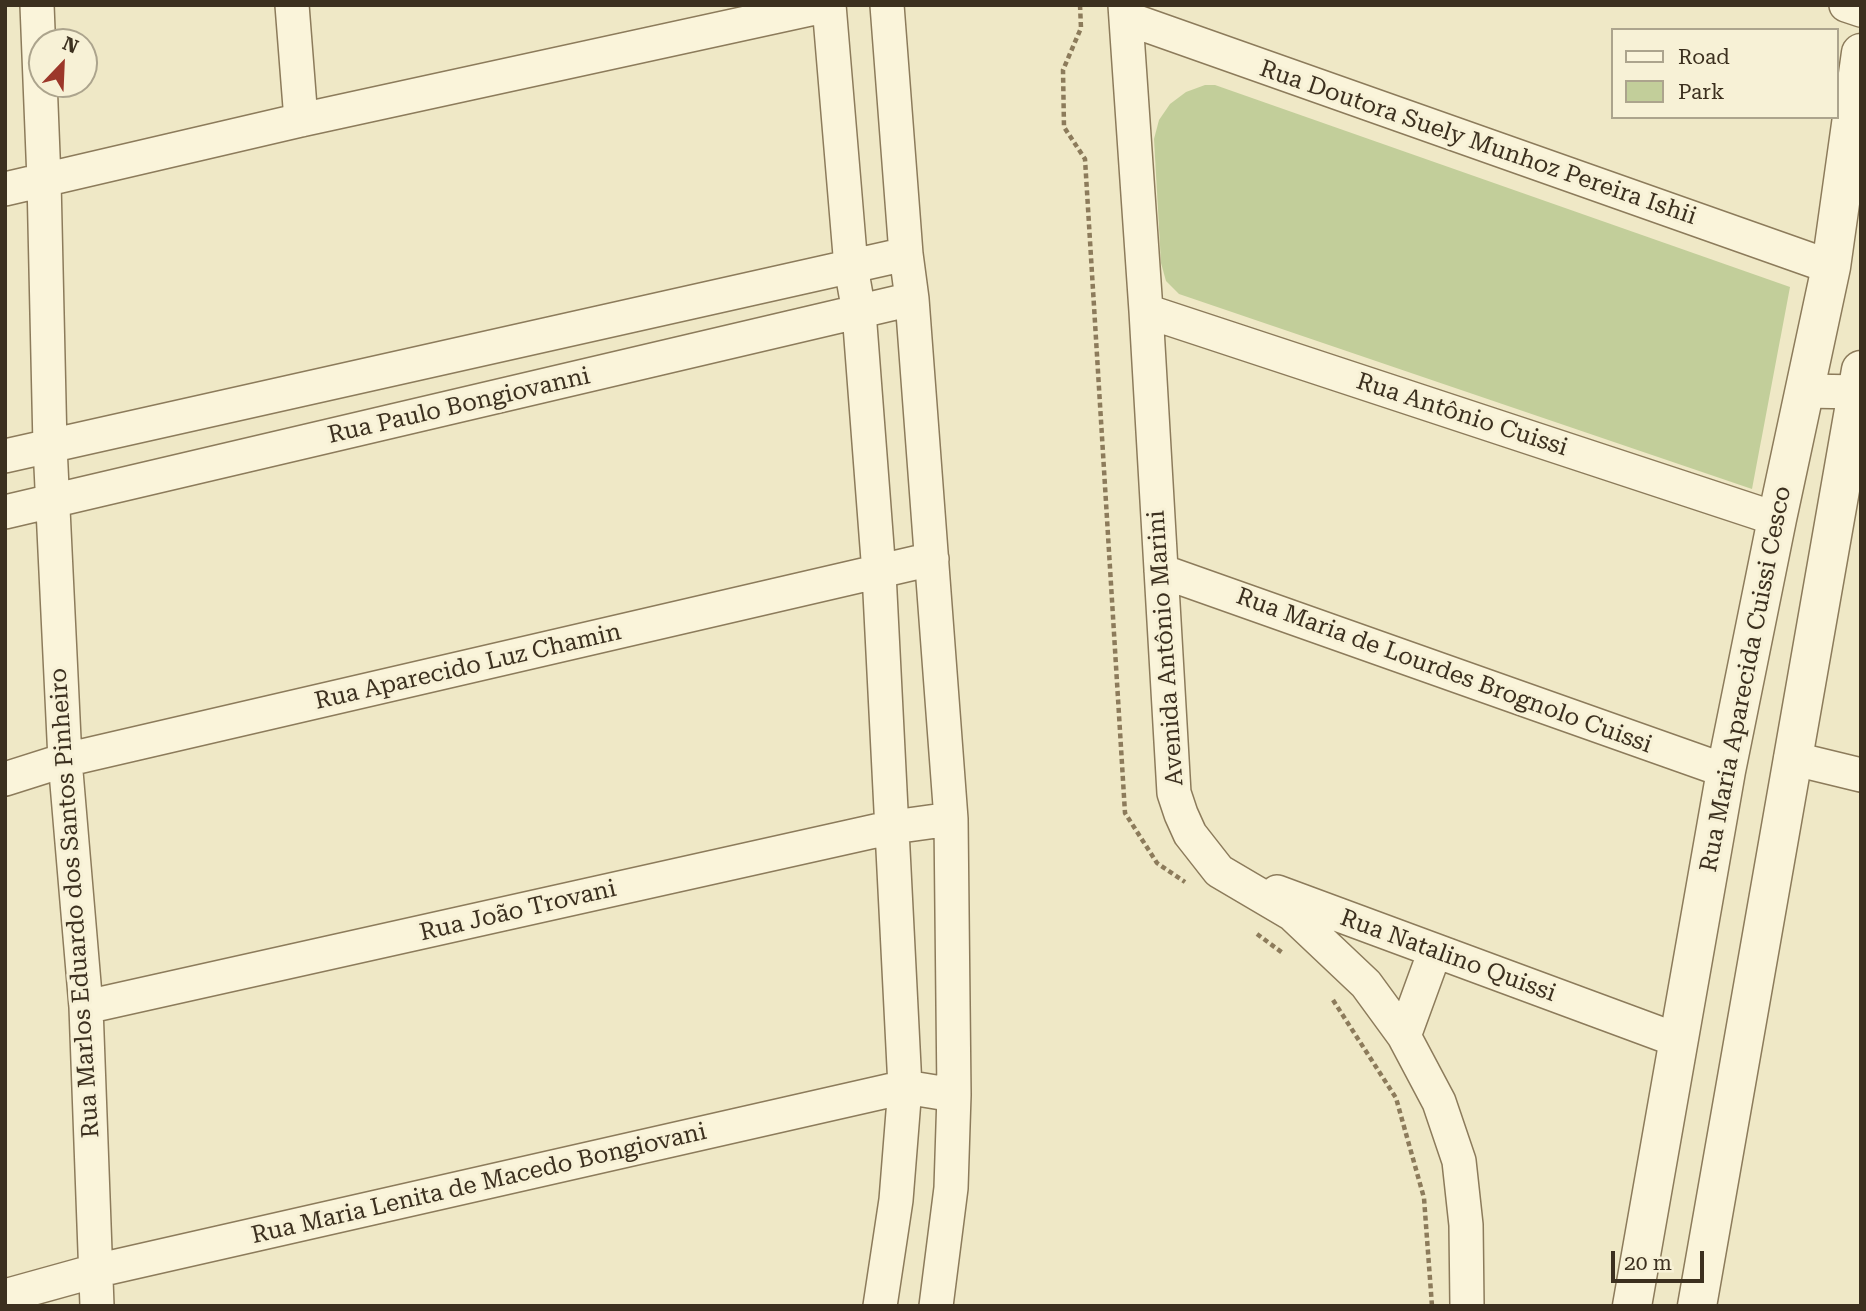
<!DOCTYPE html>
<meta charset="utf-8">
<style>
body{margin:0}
#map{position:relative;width:1866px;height:1311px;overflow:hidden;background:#efe8c6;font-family:"Roboto Serif",serif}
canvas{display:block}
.frame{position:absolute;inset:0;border:7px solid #3c301f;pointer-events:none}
.legend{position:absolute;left:1611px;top:28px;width:228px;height:91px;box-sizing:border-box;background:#f7f1d6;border:2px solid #aca48d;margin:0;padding:9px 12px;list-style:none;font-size:21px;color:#3c301f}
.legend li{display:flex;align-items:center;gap:14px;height:35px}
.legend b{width:35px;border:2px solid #aca48d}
.north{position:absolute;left:28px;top:28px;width:70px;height:70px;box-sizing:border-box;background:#f7f1d6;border:2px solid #aca48d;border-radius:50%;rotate:23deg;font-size:19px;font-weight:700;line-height:28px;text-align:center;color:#3c301f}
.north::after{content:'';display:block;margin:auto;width:24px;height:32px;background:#9c372a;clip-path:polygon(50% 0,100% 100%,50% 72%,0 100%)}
.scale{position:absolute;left:1611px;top:1251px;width:93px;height:32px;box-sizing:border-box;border:4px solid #3c301f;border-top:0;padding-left:9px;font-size:21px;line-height:24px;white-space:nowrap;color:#3c301f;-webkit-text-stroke:5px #f7f1d6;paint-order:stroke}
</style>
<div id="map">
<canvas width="1866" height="1311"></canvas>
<div class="frame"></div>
<ul class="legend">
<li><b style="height:9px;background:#faf4da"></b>Road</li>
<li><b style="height:19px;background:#c2ce9a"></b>Park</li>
</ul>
<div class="north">N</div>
<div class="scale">20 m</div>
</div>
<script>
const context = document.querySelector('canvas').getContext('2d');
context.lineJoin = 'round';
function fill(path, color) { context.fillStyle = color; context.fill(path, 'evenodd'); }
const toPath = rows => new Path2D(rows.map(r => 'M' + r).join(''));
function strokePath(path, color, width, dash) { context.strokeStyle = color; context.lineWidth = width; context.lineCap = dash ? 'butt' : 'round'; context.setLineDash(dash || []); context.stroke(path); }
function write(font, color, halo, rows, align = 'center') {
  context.font = font + ' "Roboto Serif",serif'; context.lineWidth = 6; context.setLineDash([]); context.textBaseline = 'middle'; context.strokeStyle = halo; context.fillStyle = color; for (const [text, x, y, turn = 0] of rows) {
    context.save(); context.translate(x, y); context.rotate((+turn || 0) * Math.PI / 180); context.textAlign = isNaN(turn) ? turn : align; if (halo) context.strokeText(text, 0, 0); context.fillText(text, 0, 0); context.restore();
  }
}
fill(toPath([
 [1205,85,1215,85,1790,287,1752,489,1179,294,1166,281,1161,263,1154,139,1159,120,1170,104,1186,92]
]), '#c2ce9a');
const minor = toPath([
 [37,5,44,180,50,446,65,760,86,1007,97,1306],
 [292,5,301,120],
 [829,5,851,267,859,312,879,573,905,1087,896,1200,880,1306],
 [887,5,906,254,912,299,951,819,954,1095,951,1188,936,1306],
 [1125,5,1146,311,1174,793,1181,814,1190,834,1219,871,1292,914,1366,984,1404,1036,1439,1102,1459,1161,1466,1225,1467,1306],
 [1846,5,1861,10],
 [1126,18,1831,267],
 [5,189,301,120,829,5],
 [1146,311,1777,519],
 [1804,391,1861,392],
 [5,456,906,254],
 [5,512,912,299],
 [1161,571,1726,771],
 [1791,758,1861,775],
 [5,779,65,760,932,559],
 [1277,892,1677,1040],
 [86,1007,893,827,951,819],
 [1404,1036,1435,951],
 [5,1296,95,1271,905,1087,954,1095]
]);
const tertiary = toPath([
 [1632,1306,1726,771,1777,519,1831,267,1861,53],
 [1697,1306,1861,370]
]);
strokePath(minor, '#8c7b5b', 36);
strokePath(tertiary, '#8c7b5b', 41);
strokePath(toPath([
 [1080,5,1081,28,1063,70,1064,127,1085,159,1125,813,1157,863,1185,882],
 [1257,934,1284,954],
 [1333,1000,1396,1098,1424,1198,1432,1306]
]), '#8c7b5b', 4.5, [5, 3.5]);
strokePath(minor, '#faf4da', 33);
strokePath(tertiary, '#faf4da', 38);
write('24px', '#3c301f', '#f7f1d6', [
 ["Rua Doutora Suely Munhoz Pereira Ishii",1478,143,19],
 ["Rua Paulo Bongiovanni",459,406,-13],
 ["Rua Antônio Cuissi",1462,415,18],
 ["Avenida Antônio Marini",1166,648,-94],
 ["Rua Aparecido Luz Chamin",468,667,-13],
 ["Rua Maria de Lourdes Brognolo Cuissi",1444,671,20],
 ["Rua Maria Aparecida Cuissi Cesco",1746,679,-79],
 ["Rua Marlos Eduardo dos Santos Pinheiro",75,903,-94],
 ["Rua João Trovani",518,911,-13],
 ["Rua Natalino Quissi",1448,956,20],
 ["Rua Maria Lenita de Macedo Bongiovani",479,1184,-13]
]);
</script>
